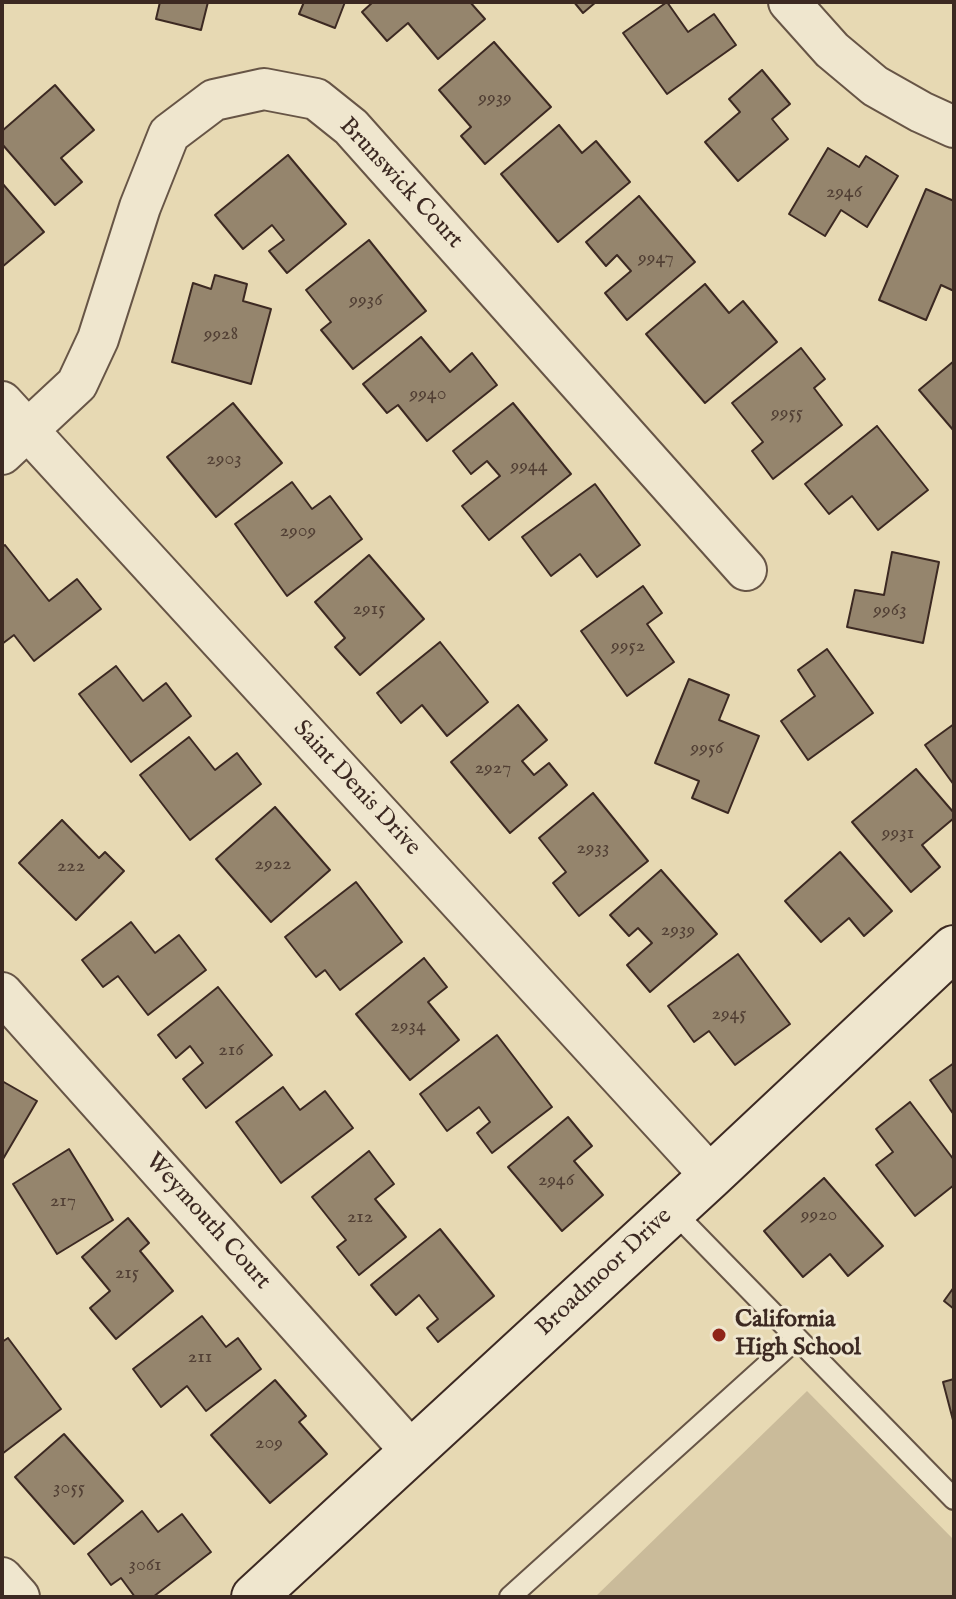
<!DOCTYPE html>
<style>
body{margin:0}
#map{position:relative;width:956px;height:1599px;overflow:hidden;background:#e7d9b3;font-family:"IM FELL English",serif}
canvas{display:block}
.frame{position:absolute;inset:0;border:4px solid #3c2922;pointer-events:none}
</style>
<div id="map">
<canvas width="956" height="1599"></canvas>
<div class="frame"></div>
</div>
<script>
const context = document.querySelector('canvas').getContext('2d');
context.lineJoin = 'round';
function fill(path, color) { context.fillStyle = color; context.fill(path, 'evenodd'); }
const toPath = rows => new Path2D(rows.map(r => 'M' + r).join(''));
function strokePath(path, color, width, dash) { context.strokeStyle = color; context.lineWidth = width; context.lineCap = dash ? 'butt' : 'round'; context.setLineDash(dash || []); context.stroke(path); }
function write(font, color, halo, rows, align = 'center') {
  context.font = font + ' "IM FELL English",serif'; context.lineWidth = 6; context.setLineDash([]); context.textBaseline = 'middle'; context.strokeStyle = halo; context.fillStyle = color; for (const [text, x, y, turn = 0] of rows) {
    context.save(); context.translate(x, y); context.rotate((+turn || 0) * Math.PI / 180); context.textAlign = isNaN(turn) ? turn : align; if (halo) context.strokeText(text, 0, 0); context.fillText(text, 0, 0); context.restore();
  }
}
fill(toPath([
 [807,1391,954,1540,954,1597,595,1597]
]), '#cabb9a');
const building = toPath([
 [160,2,208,2,201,30,156,19,160,2],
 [304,2,345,2,335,28,299,14,304,2],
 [373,2,470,2,485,19,438,59,408,23,387,41,362,12,373,2],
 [574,2,596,2,583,13,574,2],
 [667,2,688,32,714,14,736,45,667,94,623,33,667,2],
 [494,42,551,107,485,164,461,136,471,127,439,90,494,42],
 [762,70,790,104,772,119,788,139,738,181,705,142,740,112,729,99,762,70],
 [55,85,94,130,61,158,82,182,55,205,2,144,2,131,55,85],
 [559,125,582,153,596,141,630,182,558,242,501,174,559,125],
 [828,148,859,167,866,156,898,176,867,227,841,210,825,236,789,214,828,148],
 [288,155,346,224,287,273,269,251,284,240,272,225,243,249,215,215,288,155],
 [2,183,44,232,2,267,2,183],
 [926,189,954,201,954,291,941,285,926,320,879,300,926,189],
 [639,196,695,262,627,320,605,293,631,271,617,255,606,266,586,242,639,196],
 [369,240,426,311,353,369,321,330,331,322,306,290,369,240],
 [215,275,247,284,243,301,271,309,251,384,172,362,193,283,211,289,215,275],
 [705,284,729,313,743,301,777,342,705,403,646,334,705,284],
 [421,337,450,372,472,353,497,385,427,441,398,405,387,413,363,384,421,337],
 [801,348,825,379,814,388,842,425,773,479,752,451,763,442,732,403,801,348],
 [954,361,954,431,919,390,954,361],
 [233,403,282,463,216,517,167,457,233,403],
 [513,403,571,474,489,540,462,506,500,476,487,461,471,474,453,451,513,403],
 [877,426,928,490,878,530,852,496,829,514,805,484,877,426],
 [292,482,312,509,330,496,362,539,287,596,235,524,292,482],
 [595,484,640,545,597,577,580,554,551,576,522,537,595,484],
 [5,545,49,601,77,579,101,609,34,661,14,635,2,644,2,547,5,545],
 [892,552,939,562,923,643,847,627,855,590,884,595,892,552],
 [369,555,424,619,360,675,335,647,345,638,315,602,369,555],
 [643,586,662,613,647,624,674,662,627,696,581,631,643,586],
 [440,642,488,702,447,736,422,705,401,723,377,693,440,642],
 [827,649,873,713,808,760,781,721,815,696,798,670,827,649],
 [116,666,143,701,166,683,191,716,131,762,79,694,116,666],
 [689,679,729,695,719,720,759,736,728,813,692,798,699,781,655,763,689,679],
 [518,705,547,740,522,761,534,775,549,763,567,785,510,833,451,762,518,705],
 [954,724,954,785,925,745,954,724],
 [189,737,215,770,237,753,261,784,190,840,140,775,189,737],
 [916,769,954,813,954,818,922,845,940,867,911,892,852,822,916,769],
 [593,793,648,861,579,916,553,883,566,872,539,838,593,793],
 [275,807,330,870,271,922,216,859,275,807],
 [62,820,99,858,105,852,124,871,76,920,19,863,62,820],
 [840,852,892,911,864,936,849,918,821,942,785,901,840,852],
 [661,870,717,934,650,992,627,965,652,943,638,928,629,936,610,915,661,870],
 [356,882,402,942,340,990,325,970,316,977,285,937,356,882],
 [131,922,155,953,179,935,206,970,148,1015,118,976,103,987,82,960,131,922],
 [738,954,790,1024,735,1065,709,1031,694,1042,668,1006,738,954],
 [424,958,447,987,428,1002,459,1040,410,1080,356,1014,424,958],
 [218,987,272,1055,206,1108,183,1079,203,1063,190,1046,176,1058,158,1035,218,987],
 [497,1035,552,1107,492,1153,477,1133,490,1122,479,1107,447,1131,420,1094,497,1035],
 [954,1063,954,1115,930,1080,954,1063],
 [2,1081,37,1101,3,1159,2,1159,2,1081],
 [283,1087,300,1110,325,1091,353,1128,281,1183,236,1122,283,1087],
 [910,1102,954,1160,954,1185,915,1216,876,1165,893,1152,876,1129,910,1102],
 [568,1117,592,1146,574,1161,603,1195,562,1231,508,1167,568,1117],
 [69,1149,113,1220,57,1254,13,1184,69,1149],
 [369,1151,394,1184,375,1199,406,1237,359,1275,337,1247,346,1240,312,1197,369,1151],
 [824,1178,883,1246,848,1276,830,1254,803,1277,764,1231,824,1178],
 [128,1218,149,1243,140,1251,173,1291,116,1339,90,1308,110,1291,82,1257,128,1218],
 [440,1229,494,1296,438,1342,427,1328,438,1319,419,1295,396,1315,371,1285,440,1229],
 [954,1287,954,1309,944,1301,954,1287],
 [202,1316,226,1347,238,1338,261,1369,206,1411,187,1386,161,1407,133,1369,202,1316],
 [8,1338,61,1409,2,1454,2,1342,8,1338],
 [954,1379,954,1424,943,1382,954,1379],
 [275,1380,306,1416,299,1422,327,1454,270,1503,211,1435,275,1380],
 [64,1434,123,1501,74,1544,15,1477,64,1434],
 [142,1511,158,1532,182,1514,211,1552,153,1597,135,1597,121,1578,111,1585,88,1554,142,1511]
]);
fill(building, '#95856d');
strokePath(building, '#3c2922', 2);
const lane = toPath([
 [673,1211,954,1499],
 [510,1597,797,1338]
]);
const street = toPath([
 [789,2,832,50,875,86,921,112,954,127],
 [2,402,711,1176],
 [2,454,77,384,98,339,140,207,169,134,214,100,264,89,316,99,351,127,746,570],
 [2,993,412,1452],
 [2,1578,19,1597]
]);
const secondary = toPath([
 [254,1597,711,1176,954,948]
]);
strokePath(lane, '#675546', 24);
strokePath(street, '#675546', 44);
strokePath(secondary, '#3c2922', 48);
strokePath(lane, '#efe6ce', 20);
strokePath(street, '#efe6ce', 40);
strokePath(secondary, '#efe6ce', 44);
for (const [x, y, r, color] of [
 [719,1335,8,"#8f2418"]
]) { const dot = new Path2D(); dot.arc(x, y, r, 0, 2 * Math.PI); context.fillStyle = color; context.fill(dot); strokePath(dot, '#efe6ce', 3); }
write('20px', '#524035', null, [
 ["9939",495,99],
 ["2946",844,193],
 ["9947",656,259],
 ["9936",366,301],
 ["9928",221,335],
 ["9940",428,395],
 ["9955",787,414],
 ["2903",224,460],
 ["9944",529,467],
 ["2909",298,532],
 ["2915",369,610],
 ["9963",890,611],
 ["9952",628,647],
 ["9956",707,749],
 ["2927",493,769],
 ["9931",898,834],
 ["2933",593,849],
 ["2922",273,865],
 ["222",71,867],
 ["2939",678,931],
 ["2945",729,1015],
 ["2934",408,1027],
 ["216",231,1051],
 ["2946",556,1181],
 ["217",63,1202],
 ["9920",819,1216],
 ["212",360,1218],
 ["215",127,1274],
 ["211",200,1358],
 ["209",269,1444],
 ["3055",69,1489],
 ["3061",145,1566]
]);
write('24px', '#3c2922', '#efe6ce', [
 ["Brunswick Court",400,184,47],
 ["Saint Denis Drive",356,789,47],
 ["Weymouth Court",207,1222,48],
 ["Broadmoor Drive",605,1273,-43]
]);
write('bold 24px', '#3c2922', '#efe6ce', [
 ["California",735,1321],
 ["High School",735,1349]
], 'left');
</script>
